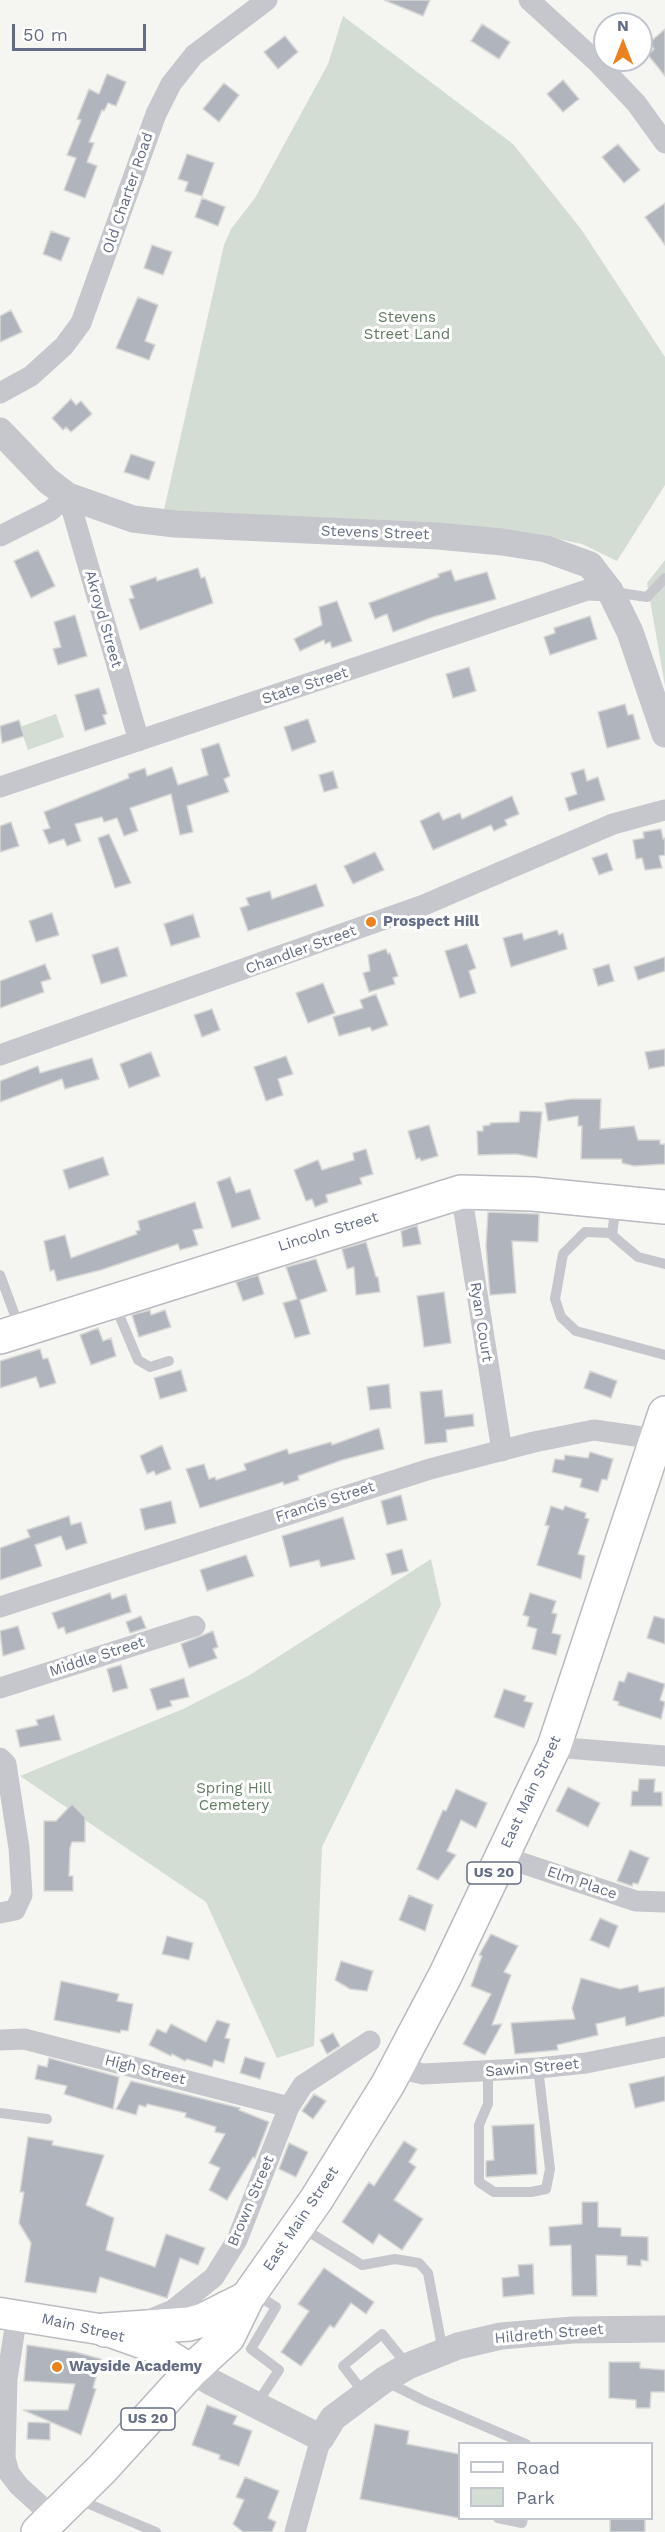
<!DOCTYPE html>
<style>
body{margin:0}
#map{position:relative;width:665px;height:2532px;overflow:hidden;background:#f5f6f2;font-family:"Work Sans",sans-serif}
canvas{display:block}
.legend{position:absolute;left:458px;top:2442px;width:195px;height:78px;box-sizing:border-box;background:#fff;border:2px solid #c1c5ce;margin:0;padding:8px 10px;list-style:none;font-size:18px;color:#646d85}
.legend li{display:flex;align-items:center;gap:12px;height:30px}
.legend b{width:30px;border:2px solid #c1c5ce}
.north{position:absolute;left:593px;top:12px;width:60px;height:60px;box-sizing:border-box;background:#fff;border:2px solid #c1c5ce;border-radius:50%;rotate:0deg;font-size:16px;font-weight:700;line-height:24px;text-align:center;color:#646d85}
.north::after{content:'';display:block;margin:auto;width:21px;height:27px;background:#ea831e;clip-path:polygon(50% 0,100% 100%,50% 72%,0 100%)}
.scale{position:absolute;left:12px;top:24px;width:134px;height:27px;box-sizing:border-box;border:3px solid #646d85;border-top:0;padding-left:8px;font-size:18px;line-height:21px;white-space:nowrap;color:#646d85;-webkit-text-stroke:4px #fff;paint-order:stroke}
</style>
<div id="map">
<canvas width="665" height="2532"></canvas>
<ul class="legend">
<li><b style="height:8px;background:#fff"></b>Road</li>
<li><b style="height:16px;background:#d4ddd3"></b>Park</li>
</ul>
<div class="north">N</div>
<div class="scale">50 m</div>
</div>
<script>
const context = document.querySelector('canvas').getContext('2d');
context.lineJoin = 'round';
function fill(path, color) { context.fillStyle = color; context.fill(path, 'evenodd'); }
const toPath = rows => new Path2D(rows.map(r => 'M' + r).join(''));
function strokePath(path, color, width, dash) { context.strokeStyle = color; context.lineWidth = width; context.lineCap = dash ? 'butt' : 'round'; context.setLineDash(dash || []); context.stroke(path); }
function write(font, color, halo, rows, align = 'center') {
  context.font = font + ' "Work Sans",sans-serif'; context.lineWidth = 6; context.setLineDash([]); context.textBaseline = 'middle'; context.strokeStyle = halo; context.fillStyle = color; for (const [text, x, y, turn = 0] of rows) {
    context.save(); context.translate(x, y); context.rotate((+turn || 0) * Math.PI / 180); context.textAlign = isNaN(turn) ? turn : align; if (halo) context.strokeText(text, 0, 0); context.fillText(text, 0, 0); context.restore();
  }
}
fill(toPath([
 [343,16,513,144,581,229,665,357,665,485,617,561,582,544,539,535,163,514,224,245,231,229,255,198,328,64],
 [665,560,665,686,647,583],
 [56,714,64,737,28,750,20,727],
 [431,1559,441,1605,322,1847,314,2046,277,2058,206,1902,20,1776,183,1709,248,1676]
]), '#d4ddd3');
const building = toPath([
 [384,0,430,0,423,16,384,0],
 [482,24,510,42,499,59,471,41,482,24],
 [665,29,665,76,648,55,654,49,649,43,665,29],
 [285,36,298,52,278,69,264,52,285,36],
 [107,74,126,82,116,106,108,103,104,111,102,110,89,142,94,143,87,162,97,166,85,198,64,190,76,158,67,155,81,120,77,119,89,89,99,94,107,74],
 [563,80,579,99,563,112,547,94,563,80],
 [224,83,239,95,219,122,203,109,224,83],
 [618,144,640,170,624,183,602,157,618,144],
 [187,154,214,163,202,196,185,191,188,182,178,179,187,154],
 [202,198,225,207,218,226,195,217,202,198],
 [665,203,665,245,645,217,665,203],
 [51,231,70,238,61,261,43,254,51,231],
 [152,245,172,252,163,275,144,268,152,245],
 [138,297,158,305,145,341,155,345,149,360,116,348,138,297],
 [11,310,22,332,0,342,0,316,11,310],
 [71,399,76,405,81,401,92,414,71,432,66,427,63,430,52,418,71,399],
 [131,454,155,462,149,480,124,472,131,454],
 [38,550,55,586,31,598,14,561,38,550],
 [198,568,201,578,205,577,213,603,140,630,129,599,134,598,130,586,156,577,157,581,198,568],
 [451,570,455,581,487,572,496,599,433,617,393,632,387,614,375,619,369,603,439,577,438,574,451,570],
 [337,601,352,641,332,648,330,642,325,644,324,640,300,651,294,639,322,625,319,607,337,601],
 [75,615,87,656,58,665,53,649,61,647,54,622,75,615],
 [590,616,597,639,550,655,544,637,555,633,554,628,590,616],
 [469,667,476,691,453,698,446,674,469,667],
 [99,688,107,714,103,715,106,724,85,731,75,695,99,688],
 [625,704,628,715,633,714,640,739,607,748,598,712,625,704],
 [308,719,316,742,292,751,284,727,308,719],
 [19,720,24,736,2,743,0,726,19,720],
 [219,743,230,776,224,779,229,792,187,806,193,832,180,835,171,794,130,808,138,831,124,836,117,818,104,822,102,817,75,824,81,841,67,846,64,839,49,844,43,830,50,828,44,812,129,778,128,774,145,768,147,776,172,767,178,785,208,775,201,749,219,743],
 [584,769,587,781,598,777,605,800,569,811,565,798,577,794,571,773,584,769],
 [333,771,338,788,324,792,319,775,333,771],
 [512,796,519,814,505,820,507,825,494,831,491,825,433,850,420,821,439,812,443,820,460,813,462,819,512,796],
 [11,822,19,846,0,852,0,826,11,822],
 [661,829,663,839,665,838,665,855,659,856,662,868,645,870,642,858,636,859,633,840,644,838,643,832,661,829],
 [109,834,131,883,115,888,98,838,109,834],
 [375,852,384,870,353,884,344,866,375,852],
 [607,853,613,870,599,875,592,858,607,853],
 [316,884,324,906,248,931,240,908,249,905,246,898,270,891,272,899,316,884],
 [52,913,59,935,36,942,29,921,52,913],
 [193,914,200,937,171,946,164,924,193,914],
 [557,930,559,935,563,933,567,949,511,967,503,938,522,933,524,940,557,930],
 [467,944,476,968,469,971,476,993,460,998,445,951,467,944],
 [118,947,127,976,101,984,92,955,118,947],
 [386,949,388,954,390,953,398,976,393,978,395,984,369,992,363,973,370,971,368,955,386,949],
 [665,957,665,971,638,980,634,967,665,957],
 [45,964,51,979,41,982,44,992,0,1008,0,981,45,964],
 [609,964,614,981,598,986,593,969,609,964],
 [323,983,335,1013,308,1023,296,993,323,983],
 [376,994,388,1025,372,1031,370,1027,339,1036,333,1017,363,1008,360,1000,376,994],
 [212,1009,220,1030,202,1037,194,1015,212,1009],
 [665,1049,665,1066,649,1069,645,1052,665,1049],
 [151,1052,160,1076,129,1088,120,1064,151,1052],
 [286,1056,293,1074,278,1079,283,1095,266,1101,254,1067,286,1056],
 [92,1058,99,1079,65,1089,62,1079,0,1102,0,1081,38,1066,40,1073,92,1058],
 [572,1099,601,1099,600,1129,634,1126,638,1140,660,1140,660,1144,665,1144,665,1164,634,1166,622,1163,622,1159,581,1159,582,1126,578,1126,578,1116,548,1121,545,1103,572,1099],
 [520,1111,542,1112,537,1158,516,1154,478,1155,477,1131,483,1131,483,1126,490,1125,490,1123,519,1122,520,1111],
 [429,1125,438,1156,421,1161,420,1158,416,1159,408,1131,429,1125],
 [366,1149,373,1174,360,1178,362,1184,326,1195,328,1202,315,1207,312,1199,306,1201,294,1170,318,1160,322,1170,354,1160,353,1153,366,1149],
 [103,1157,109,1175,69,1189,63,1170,103,1157],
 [230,1177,236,1193,250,1189,260,1219,232,1228,217,1182,230,1177],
 [195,1202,203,1228,193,1230,198,1245,180,1250,178,1244,101,1270,57,1281,54,1270,50,1271,44,1241,65,1235,71,1258,137,1234,136,1231,140,1230,138,1221,195,1202],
 [488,1212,539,1214,538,1242,512,1241,516,1293,490,1295,486,1246,488,1212],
 [417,1225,421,1244,403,1247,401,1231,417,1225],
 [366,1242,376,1277,378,1277,380,1292,356,1295,354,1267,347,1269,342,1249,366,1242],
 [316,1259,327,1291,300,1300,310,1334,295,1338,283,1303,297,1299,286,1267,316,1259],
 [258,1275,264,1294,243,1301,236,1282,258,1275],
 [444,1292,451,1343,424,1347,417,1296,444,1292],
 [150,1310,151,1315,165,1310,171,1327,139,1337,132,1315,150,1310],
 [98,1328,103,1341,111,1338,116,1356,91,1365,80,1335,98,1328],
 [40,1349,43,1359,48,1358,56,1383,40,1388,36,1377,0,1388,0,1361,40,1349],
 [181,1370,187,1391,160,1399,154,1378,181,1370],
 [590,1371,617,1381,611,1398,584,1388,590,1371],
 [389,1384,391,1408,370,1410,367,1387,389,1384],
 [442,1390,445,1417,473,1414,474,1426,446,1430,447,1442,425,1444,420,1392,442,1390],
 [379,1428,384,1449,342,1460,298,1476,299,1480,284,1485,283,1482,200,1508,186,1469,204,1464,209,1479,215,1477,216,1480,246,1470,244,1464,287,1449,289,1454,331,1442,332,1445,379,1428],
 [162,1445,171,1469,156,1475,154,1471,147,1474,140,1456,162,1445],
 [590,1452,613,1459,607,1480,602,1479,598,1492,580,1487,582,1479,552,1472,555,1459,564,1460,565,1455,588,1458,590,1452],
 [401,1495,407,1520,387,1525,381,1501,401,1495],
 [171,1501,176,1523,145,1530,140,1509,171,1501],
 [551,1506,563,1510,565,1506,586,1513,585,1518,589,1519,578,1554,585,1556,581,1579,537,1565,549,1526,545,1525,551,1506],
 [69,1516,71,1525,81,1522,87,1543,66,1550,61,1536,35,1545,42,1566,0,1580,0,1548,30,1537,27,1530,69,1516],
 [343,1517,355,1559,321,1567,319,1560,290,1567,282,1536,343,1517],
 [402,1549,408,1571,392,1575,386,1554,402,1549],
 [246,1555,254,1576,207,1591,200,1570,246,1555],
 [110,1593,112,1599,126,1594,131,1612,66,1634,64,1627,58,1629,52,1613,110,1593],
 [530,1593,556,1601,552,1613,557,1614,552,1633,561,1635,556,1655,532,1649,537,1629,527,1626,529,1617,523,1615,530,1593],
 [141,1616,146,1628,130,1633,126,1622,141,1616],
 [654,1616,665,1619,665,1644,647,1638,654,1616],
 [18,1626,25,1649,3,1656,0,1631,18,1626],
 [213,1631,218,1647,213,1649,217,1658,189,1668,181,1644,213,1631],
 [121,1665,128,1688,113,1692,107,1669,121,1665],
 [628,1672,665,1684,660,1700,665,1702,661,1719,618,1705,619,1702,613,1700,619,1681,624,1682,628,1672],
 [184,1678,189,1697,170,1701,172,1706,157,1710,150,1689,184,1678],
 [504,1689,526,1696,524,1701,533,1703,524,1728,494,1717,504,1689],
 [54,1715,61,1740,20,1747,16,1730,38,1725,36,1720,54,1715],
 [639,1779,655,1779,654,1792,662,1792,662,1806,631,1806,632,1791,638,1791,639,1779],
 [568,1787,600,1803,588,1827,556,1811,568,1787],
 [456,1789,487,1803,476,1828,461,1820,447,1851,456,1855,438,1880,417,1869,443,1810,446,1811,456,1789],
 [72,1804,85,1817,85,1842,72,1842,70,1848,69,1876,73,1876,73,1891,44,1891,44,1821,56,1821,72,1804],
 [630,1850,649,1858,638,1884,633,1883,632,1886,617,1881,630,1850],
 [409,1895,433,1905,425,1931,399,1920,409,1895],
 [600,1918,618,1926,609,1948,590,1940,600,1918],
 [491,1934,518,1946,504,1972,511,1975,492,2025,502,2024,485,2055,463,2044,491,1994,471,1986,482,1956,479,1955,491,1934],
 [167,1936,193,1943,189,1960,162,1954,167,1936],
 [341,1961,373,1971,367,1991,350,1989,335,1980,341,1961],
 [581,1978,620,1989,638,1985,639,1992,665,1987,665,2016,626,2026,625,2017,596,2024,598,2035,557,2045,558,2050,515,2054,511,2023,575,2019,572,2008,581,1978],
 [61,1981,119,1994,117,2001,133,2004,128,2031,121,2030,120,2033,54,2020,61,1981],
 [217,2020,230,2024,225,2038,230,2039,224,2063,214,2060,212,2067,187,2059,185,2061,172,2054,171,2056,149,2045,157,2029,166,2033,171,2024,206,2042,217,2020],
 [333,2033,340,2046,327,2054,320,2040,333,2033],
 [245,2057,265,2063,260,2079,240,2073,245,2057],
 [49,2058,119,2077,113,2109,64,2094,67,2086,35,2079,38,2065,47,2067,49,2058],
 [665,2076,665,2101,635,2108,629,2084,665,2076],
 [131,2081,240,2108,239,2110,269,2122,255,2158,253,2157,227,2200,209,2190,220,2168,209,2163,225,2134,215,2132,216,2127,185,2117,186,2113,147,2104,146,2107,139,2105,136,2115,116,2109,131,2081],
 [314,2094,326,2101,313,2119,302,2111,314,2094],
 [534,2124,537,2174,486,2177,486,2161,494,2160,492,2126,534,2124],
 [28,2137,53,2141,52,2145,104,2155,86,2205,114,2218,106,2250,155,2267,166,2234,205,2248,198,2265,180,2258,167,2298,100,2277,96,2293,25,2282,31,2243,19,2223,24,2192,20,2192,28,2137],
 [404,2141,417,2149,409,2162,416,2167,394,2200,423,2219,402,2250,379,2234,373,2244,342,2222,369,2182,374,2186,404,2141],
 [289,2143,308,2152,296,2177,279,2169,289,2143],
 [582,2202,598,2202,598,2227,621,2228,621,2236,648,2237,648,2261,641,2260,641,2266,627,2265,627,2256,596,2255,597,2296,572,2296,571,2245,550,2246,549,2227,582,2224,582,2202],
 [533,2264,534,2294,503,2297,502,2278,519,2276,518,2265,533,2264],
 [324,2268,374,2302,366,2314,351,2303,334,2328,330,2325,301,2366,281,2352,309,2311,298,2304,324,2268],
 [27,2345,75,2352,101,2359,93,2388,96,2389,81,2435,23,2410,68,2410,75,2384,24,2381,27,2345],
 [609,2362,640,2362,640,2368,665,2370,665,2392,651,2392,650,2408,636,2408,636,2400,609,2398,609,2362],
 [207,2405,237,2416,233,2424,252,2431,239,2466,219,2459,220,2455,192,2445,207,2405],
 [28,2422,50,2423,50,2440,27,2439,28,2422],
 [375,2424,409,2431,407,2444,459,2454,459,2518,360,2499,375,2424],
 [245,2477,279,2491,268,2518,276,2522,272,2532,243,2532,233,2524,244,2500,236,2497,245,2477],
 [610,2518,645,2518,645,2532,610,2532,610,2518]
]);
fill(building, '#b0b4bd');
strokePath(building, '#d7d7d5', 1.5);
const secondary = toPath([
 [0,2313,105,2330,158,2349,192,2370]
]);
const primary = toPath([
 [0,1337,461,1192,533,1194,665,1207],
 [105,2330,189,2324,203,2320,227,2308],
 [38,2532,103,2468,192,2370,228,2337,247,2298,316,2200,388,2084,445,1976,554,1747,665,1413]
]);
const trunk = toPath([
 [227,2308,247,2298]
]);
strokePath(secondary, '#babcc2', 33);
strokePath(primary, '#b8bac0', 36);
strokePath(trunk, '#b8b9be', 36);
strokePath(toPath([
 [613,592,647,597,665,578],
 [616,1204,612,1235,638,1257,665,1264],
 [612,1233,585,1232,563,1254,555,1299,561,1317,576,1331,665,1355],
 [0,1275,20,1329],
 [114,1303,138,1360,150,1367,169,1361],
 [488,2072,488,2104,479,2125,479,2182,494,2192,531,2192,546,2189,550,2169,538,2068],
 [0,2113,47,2119],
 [301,2227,362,2265,395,2259,419,2263,428,2273,443,2352],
 [254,2293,276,2307,251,2349,279,2370,256,2405],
 [387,2382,425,2401,526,2444],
 [364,2393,343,2366,382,2334,408,2366],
 [77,2499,156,2532],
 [498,2518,522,2523,523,2518]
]), '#c6c7cc', 10);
strokePath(toPath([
 [529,0,597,62,636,103,665,143],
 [0,393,31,376,64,346,81,323,156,114,171,84,194,55,267,0],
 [0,536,50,511,68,496,139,741],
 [0,787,587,590,610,591],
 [0,1055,424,905,613,824,665,810],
 [461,1192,502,1451],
 [0,1607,430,1469,534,1442,594,1430,656,1439],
 [0,1688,195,1626],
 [554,1747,665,1756],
 [0,1758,6,1764,19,1848,22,1895,15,1910,0,1913],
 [501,1856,636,1901,665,1902],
 [0,2040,24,2039,289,2107],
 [397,2068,423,2074,538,2068,586,2063,665,2047],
 [17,2315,7,2379,5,2458,9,2473,19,2486,53,2517],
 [149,2320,173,2310,214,2277,237,2240,289,2107,303,2085,370,2041],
 [295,2532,321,2438]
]), '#c6c7cc', 21);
strokePath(toPath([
 [0,431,48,481,68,496,133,519,175,524,438,536,502,542,546,549,590,565,610,591,630,632,665,734],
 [192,2370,211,2382,321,2438,333,2418,384,2380,408,2366,458,2346,501,2336,573,2330,665,2329]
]), '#c6c7cc', 27);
strokePath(secondary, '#fff', 30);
strokePath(primary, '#fff', 33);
strokePath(trunk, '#fff', 33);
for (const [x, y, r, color] of [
 [371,922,6,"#ea831e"],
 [57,2367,6,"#ea831e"]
]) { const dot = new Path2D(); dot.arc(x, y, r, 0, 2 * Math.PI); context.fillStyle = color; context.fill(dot); strokePath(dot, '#fff', 2); }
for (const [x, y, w] of [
 [494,1873,54],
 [148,2419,54]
]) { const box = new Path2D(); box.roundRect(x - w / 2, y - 11, w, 22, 4.5); context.fillStyle = '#fff'; context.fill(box); strokePath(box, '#646d85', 1.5); }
write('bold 14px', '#646d85', null, [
 ["US 20",494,1873],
 ["US 20",148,2419]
]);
write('15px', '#646d85', '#fff', [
 ["Old Charter Road",128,193,-71],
 ["Stevens Street",375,533,2],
 ["Akroyd Street",103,619,74],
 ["State Street",305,686,-18],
 ["Chandler Street",301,950,-20],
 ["Lincoln Street",328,1232,-17],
 ["Ryan Court",481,1322,81],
 ["Francis Street",325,1502,-18],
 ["Middle Street",97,1657,-18],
 ["East Main Street",531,1792,-65],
 ["Elm Place",582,1883,19],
 ["Sawin Street",532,2068,-5],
 ["High Street",145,2070,14],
 ["Brown Street",251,2201,-67],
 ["East Main Street",301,2219,-56],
 ["Main Street",83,2328,13],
 ["Hildreth Street",549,2334,-5]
]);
write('15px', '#637b64', '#fff', [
 ["Stevens",407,318],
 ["Street Land",407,335],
 ["Spring Hill",234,1789],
 ["Cemetery",234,1806]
]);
write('bold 15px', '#646d85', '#fff', [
 ["Prospect Hill",383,922],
 ["Wayside Academy",69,2367]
], 'left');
</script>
